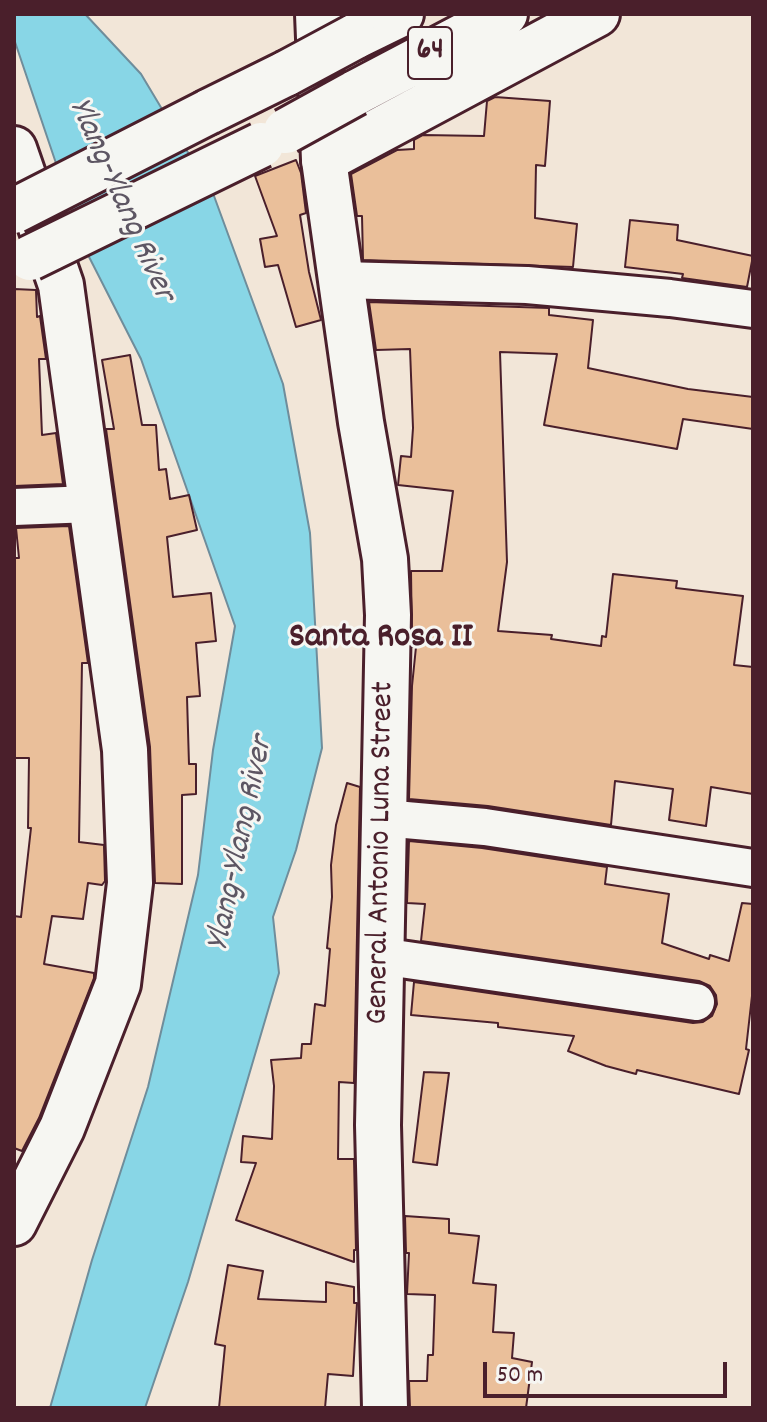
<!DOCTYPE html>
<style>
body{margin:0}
#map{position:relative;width:767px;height:1422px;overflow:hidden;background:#f2e6d8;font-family:Dekko,sans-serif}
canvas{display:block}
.frame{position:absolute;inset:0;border:16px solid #4a1f2b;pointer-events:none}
.scale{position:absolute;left:483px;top:1362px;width:244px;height:36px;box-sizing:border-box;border:4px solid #4a1f2b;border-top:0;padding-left:10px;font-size:24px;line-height:28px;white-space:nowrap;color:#4a1f2b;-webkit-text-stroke:6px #f6f6f2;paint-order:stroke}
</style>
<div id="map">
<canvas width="767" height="1422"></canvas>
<div class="frame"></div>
<div class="scale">50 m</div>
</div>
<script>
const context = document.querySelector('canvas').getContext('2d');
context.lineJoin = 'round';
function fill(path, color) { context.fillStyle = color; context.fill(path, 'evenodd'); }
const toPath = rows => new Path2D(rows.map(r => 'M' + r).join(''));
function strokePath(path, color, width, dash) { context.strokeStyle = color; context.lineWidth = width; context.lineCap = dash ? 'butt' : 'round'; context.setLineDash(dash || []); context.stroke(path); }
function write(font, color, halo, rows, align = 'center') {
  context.font = font + ' Dekko,sans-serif'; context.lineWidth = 6; context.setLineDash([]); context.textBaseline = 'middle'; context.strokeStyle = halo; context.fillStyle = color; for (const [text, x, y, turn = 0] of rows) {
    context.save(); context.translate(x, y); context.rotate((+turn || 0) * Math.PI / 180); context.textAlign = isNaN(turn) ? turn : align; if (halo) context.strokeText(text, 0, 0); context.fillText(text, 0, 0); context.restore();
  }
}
const water = toPath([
 [14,14,85,14,141,74,214,196,283,384,310,533,322,748,296,850,273,917,279,973,188,1282,145,1408,50,1408,92,1260,148,1087,198,875,213,750,235,626,141,359,85,249,14,39,14,14]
]);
fill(water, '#88d6e6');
strokePath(water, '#6f8d9b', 2);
const building = toPath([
 [495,97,550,101,545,166,536,165,535,218,577,224,573,267,363,260,362,216,357,216,351,174,397,150,414,149,414,140,423,135,484,136,487,101,495,97],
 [296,160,301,173,306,213,300,215,309,272,321,320,296,327,278,265,265,267,260,239,277,236,255,176,296,160],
 [630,220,678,225,677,240,753,256,747,287,682,278,683,274,625,267,630,220],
 [14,289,36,290,37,317,40,316,46,359,39,359,42,435,56,433,63,484,14,486,14,289],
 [369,302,549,308,549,315,593,320,588,368,688,389,753,397,753,429,683,419,677,449,544,425,557,354,500,352,507,562,498,631,552,635,551,639,601,646,602,636,606,637,613,574,677,581,676,588,743,596,734,665,753,667,753,794,711,787,706,826,669,820,673,789,615,781,611,825,488,806,409,799,412,686,416,647,412,647,411,571,442,571,453,491,398,485,401,456,411,457,413,428,410,349,376,350,369,302],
 [130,355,142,425,156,425,159,470,166,469,170,499,189,495,197,530,167,537,173,597,211,593,216,641,196,643,200,696,187,697,189,764,196,764,196,794,182,795,182,884,155,883,150,747,106,429,114,429,102,360,130,355],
 [69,526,88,663,82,663,79,842,104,845,105,881,102,885,88,883,83,919,52,916,44,964,94,973,94,978,39,1118,22,1151,14,1148,14,916,21,917,31,828,28,828,29,758,14,758,14,558,19,558,16,528,69,526],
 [347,783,360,787,354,1083,339,1082,338,1159,354,1159,356,1250,354,1250,354,1262,236,1220,256,1163,241,1162,243,1136,272,1139,274,1086,271,1060,301,1058,302,1044,311,1044,315,1004,325,1006,330,949,327,948,332,897,331,865,336,825,347,783],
 [409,841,482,848,607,867,605,884,669,894,662,943,709,959,710,955,729,961,742,903,753,904,753,987,746,1049,749,1050,739,1094,637,1070,636,1074,606,1066,568,1051,574,1036,498,1027,498,1023,411,1015,414,982,693,1023,703,1022,712,1016,717,1004,716,995,710,986,699,981,421,941,425,904,407,903,409,841],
 [424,1072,449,1073,437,1165,413,1162,424,1072],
 [405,1216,449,1219,449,1233,479,1236,473,1283,496,1285,493,1332,514,1333,512,1358,532,1362,526,1408,410,1408,409,1381,427,1381,428,1355,433,1355,435,1295,407,1294,409,1253,406,1253,405,1216],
 [228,1265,263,1271,258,1299,326,1302,326,1282,354,1287,354,1303,357,1303,353,1376,328,1374,325,1408,219,1408,225,1346,215,1344,228,1265]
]);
fill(building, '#eabf9a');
strokePath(building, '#4a1f2b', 2);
const minor = toPath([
 [341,280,527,285,670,298,753,309],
 [14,507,91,504],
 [383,818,485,827,753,868],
 [380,956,696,1002]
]);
const tertiary = toPath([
 [14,149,61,285,125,750,130,883,118,984,62,1128,14,1223]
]);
const secondary = toPath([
 [318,14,324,160,361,422,385,559,388,615,378,1125,385,1408]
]);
const primary = toPath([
 [354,37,401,14],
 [355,93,505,14],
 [208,112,287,73],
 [324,160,597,14]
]);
strokePath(minor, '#4a1f2b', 42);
strokePath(tertiary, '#4a1f2b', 50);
strokePath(secondary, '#4a1f2b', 50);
strokePath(primary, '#4a1f2b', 50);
strokePath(minor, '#f6f6f2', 36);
strokePath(tertiary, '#f6f6f2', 44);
strokePath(secondary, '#f6f6f2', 44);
strokePath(primary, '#f6f6f2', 44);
const primaryBridge = toPath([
 [287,73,354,37],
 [286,131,355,93],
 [14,211,208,112],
 [30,258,261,145]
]);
strokePath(primaryBridge, '#4a1f2b', 50, []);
strokePath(primaryBridge, '#f6f6f2', 44);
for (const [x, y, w] of [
 [430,53,44]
]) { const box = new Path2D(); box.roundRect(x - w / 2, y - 26, w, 52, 6); context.fillStyle = '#f6f6f2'; context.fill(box); strokePath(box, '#4a1f2b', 2); }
write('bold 30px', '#4a1f2b', null, [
 ["64",430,53]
]);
write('32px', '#4a1f2b', '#f6f6f2', [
 ["General Antonio Luna Street",383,853,-89]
]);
write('italic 34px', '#5d5663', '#f6f6f2', [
 ["Ylang-Ylang River",119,201,66],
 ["Ylang-Ylang River",243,844,-78]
]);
write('bold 36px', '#4a1f2b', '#f6f6f2', [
 ["Santa Rosa II",381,640]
]);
</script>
